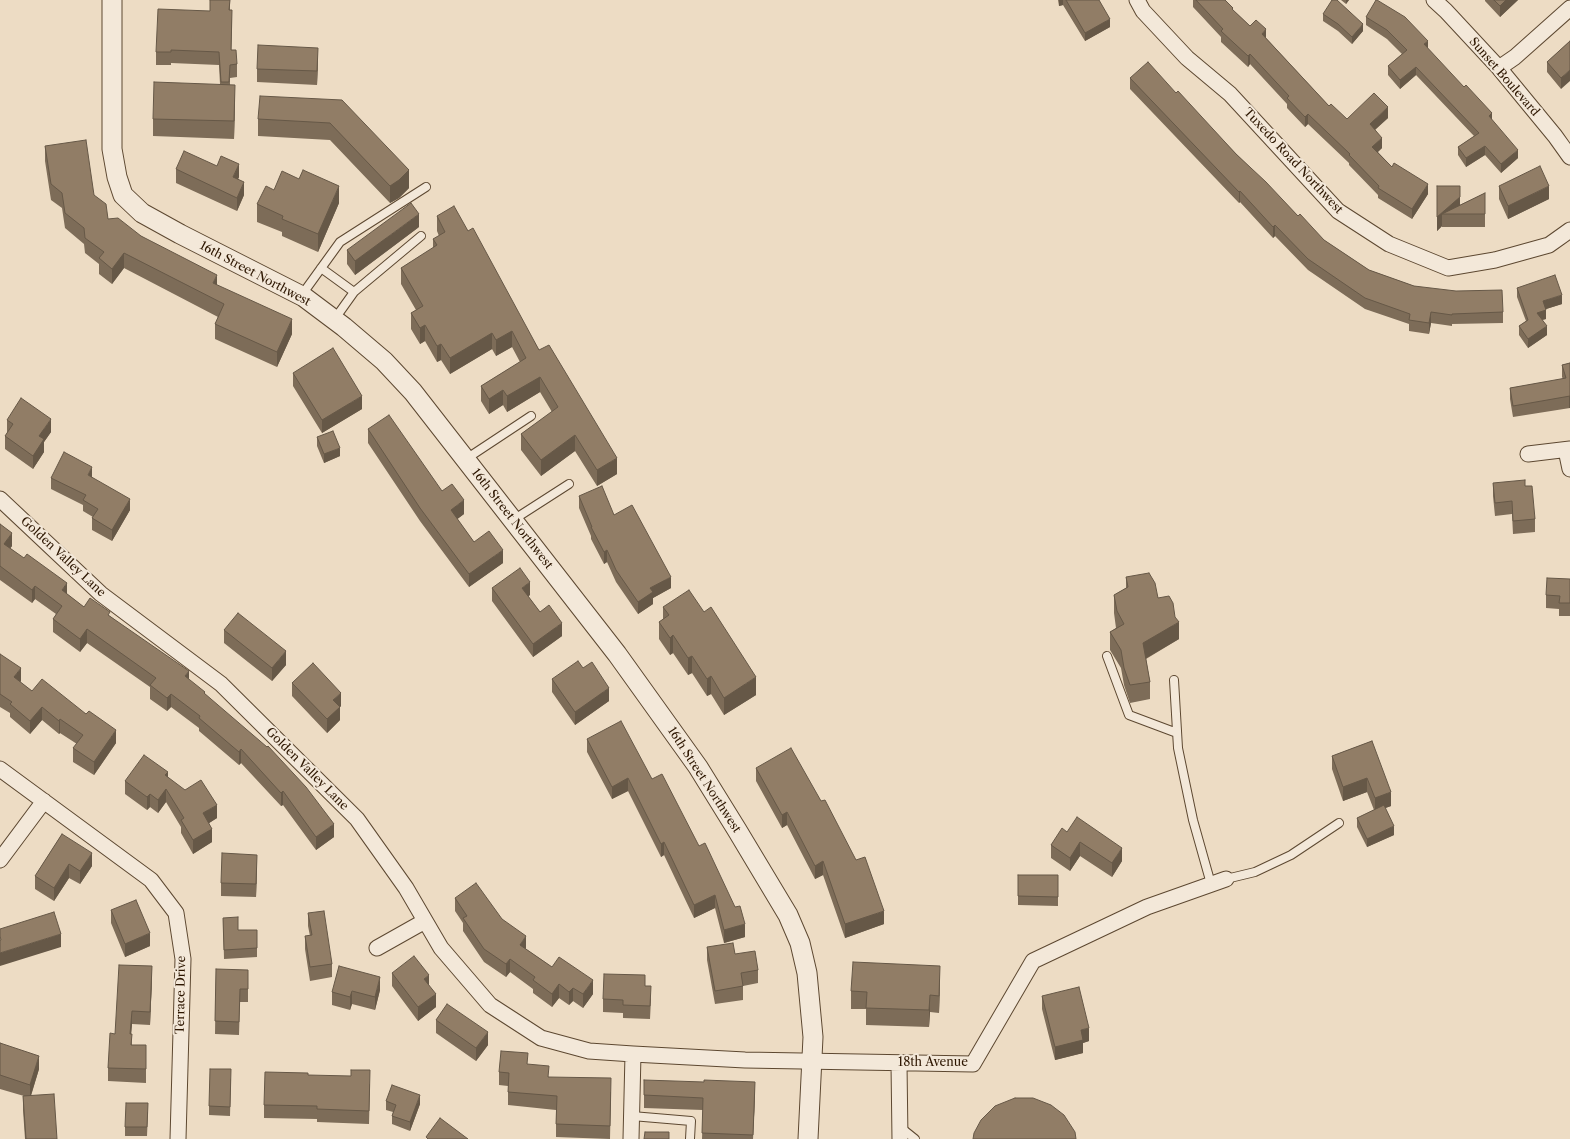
<!DOCTYPE html>
<style>
body{margin:0}
canvas{display:block;background:#eddcc4}
</style>
<canvas width="1570" height="1139"></canvas>
<script>
const context = document.querySelector('canvas').getContext('2d');
context.lineJoin = 'round';
const toPath = rows => new Path2D(rows.map(r => 'M' + r).join(''));
function strokePath(path, color, width, dash) { context.strokeStyle = color; context.lineWidth = width; context.lineCap = dash ? 'butt' : 'round'; context.setLineDash(dash || []); context.stroke(path); }
function fill(path, color) { context.fillStyle = color; context.fill(path, 'evenodd'); }
function write(font, color, halo, rows, align = 'center') {
  context.font = font + ' "Libre Caslon Text",serif'; context.lineWidth = 4; context.setLineDash([]); context.textBaseline = 'middle'; context.strokeStyle = halo; context.fillStyle = color; for (const [text, x, y, turn = 0] of rows) {
    context.save(); context.translate(x, y); context.rotate((+turn || 0) * Math.PI / 180); context.textAlign = isNaN(turn) ? turn : align; if (halo) context.strokeText(text, 0, 0); context.fillText(text, 0, 0); context.restore();
  }
}
const service = toPath([
 [321,268,354,292,334,320],
 [354,292,421,236],
 [301,296,340,242,426,187],
 [466,459,531,416],
 [513,520,569,484],
 [1107,656,1129,715,1177,733],
 [1174,680,1178,748,1193,820,1211,884],
 [1226,879,1255,872,1291,855,1339,823],
 [632,1116,691,1121,690,1139],
 [900,1127,915,1139]
]);
const minor = toPath([
 [1137,0,1143,11,1187,58,1230,94,1338,211,1389,244,1448,268,1495,260,1549,245,1570,230],
 [1434,0,1446,11,1499,68,1555,136,1570,157],
 [1499,68,1515,57,1570,8],
 [1566,450,1570,469],
 [1528,454,1570,449],
 [0,499,101,594,221,684,357,819,406,888,441,948,490,1005,541,1038,589,1051,633,1054,745,1060,973,1064,1033,961,1147,907,1226,879],
 [0,769,151,880,176,913,183,959,178,1139],
 [0,860,44,801],
 [377,948,425,921],
 [899,1064,900,1139],
 [631,1139,633,1054]
]);
const tertiary = toPath([
 [112,0,112,149,117,177,123,195,142,213,180,234,304,297,344,327,384,361,413,392,617,654,698,767,737,830,788,915,800,943,807,973,813,1037,808,1139]
]);
strokePath(service, '#5d4831', 10);
strokePath(minor, '#5d4831', 17);
strokePath(tertiary, '#5d4831', 21);
strokePath(service, '#f3e8d9', 8);
strokePath(minor, '#f3e8d9', 15);
strokePath(tertiary, '#f3e8d9', 19);
fill(toPath([
 [230,0,230,10,232,23,231,50,237,64,237,77,230,78,230,85,235,102,234,139,153,136,153,119,220,84,219,65,171,63,171,65,156,65,156,52,210,11],
 [1058,0,1088,0,1110,27,1085,41,1063,5,1059,6],
 [1193,0,1225,0,1233,10,1250,26,1266,38,1329,106,1347,119,1388,118,1375,130,1382,148,1378,152,1392,167,1428,194,1412,219,1378,198,1378,195,1349,165,1349,163,1308,124,1305,127,1287,108,1287,104,1250,64,1248,67,1221,42,1221,37,1193,7],
 [1341,0,1349,0,1346,4],
 [1485,0,1518,0,1500,17,1485,1],
 [1323,14,1363,31,1352,44,1338,31,1323,21],
 [1366,17,1428,49,1492,120,1518,158,1501,173,1485,155,1466,167,1458,155,1458,147,1474,136,1416,75,1400,89,1388,75,1388,66,1402,54,1387,39,1366,25],
 [1570,41,1561,89,1547,72,1547,62],
 [318,61,317,85,257,82,257,69],
 [1130,78,1176,93,1298,216,1324,240,1369,270,1414,286,1503,312,1503,323,1452,324,1452,326,1431,323,1429,334,1409,331,1409,324,1365,309,1308,270,1275,236,1273,238,1240,202,1239,203,1130,89],
 [342,100,409,188,399,198,390,203,330,140,258,136,258,119],
 [45,146,94,195,108,219,141,236,292,334,277,367,215,339,215,324,218,317,124,268,112,284,99,274,99,264,85,253,84,244,65,228,62,208,51,200,45,161],
 [176,169,239,177,238,179,244,195,237,211,176,183],
 [1437,186,1460,186,1460,205,1485,193,1485,227,1442,227,1442,226,1437,231],
 [1499,186,1549,199,1508,219,1499,199],
 [274,190,339,203,318,252,282,236,282,232,257,222,257,204],
 [437,216,468,231,539,350,617,474,597,486,575,451,541,476,521,450,521,434,552,412,540,392,507,412,503,405,489,414,481,401,481,386,520,362,512,347,496,356,492,349,450,374,441,360,437,362,425,341,420,344,411,329,411,313,416,310,401,284,401,268,433,248,433,239,439,236,437,231],
 [419,227,355,275,347,264,347,250],
 [1517,288,1562,304,1546,309,1546,319,1542,320,1547,335,1528,348,1519,335,1519,326,1526,321,1517,297],
 [1570,363,1570,408,1513,417,1510,399,1510,388,1563,379,1562,377,1562,365],
 [293,373,362,409,322,433,293,386],
 [7,420,51,432,44,442,44,452,33,469,5,449,5,436,7,433],
 [368,429,464,514,457,519,474,542,503,563,469,587,420,521,368,443],
 [317,437,340,456,324,463,317,446],
 [92,477,130,510,112,541,92,530,92,518,93,517,83,511,83,505,51,489,51,478],
 [1493,483,1525,486,1535,519,1535,532,1513,534,1512,514,1495,516,1493,496],
 [579,496,614,515,671,588,653,598,653,604,638,614,616,582,607,562,604,564,591,539,591,536,579,508],
 [0,524,12,546,10,548,67,594,84,607,110,616,189,680,205,694,334,837,316,850,283,805,281,806,241,763,239,765,199,731,199,728,171,707,167,711,150,699,150,687,87,643,80,652,53,632,53,619,56,614,35,599,32,603,0,580],
 [1126,577,1158,598,1179,639,1146,659,1150,682,1150,699,1130,703,1124,685,1121,668,1110,650,1110,632,1116,628,1114,613,1114,595,1126,588],
 [1570,579,1570,616,1559,616,1559,609,1546,608,1546,595],
 [492,588,530,595,528,596,540,612,562,636,533,657,492,601],
 [663,607,756,695,724,715,711,694,707,696,692,673,688,675,673,653,670,655,659,639,659,622,663,619],
 [224,630,286,665,272,681,224,643],
 [0,654,21,681,20,682,32,691,116,743,94,775,73,762,73,748,77,744,60,733,59,734,42,720,30,734,10,717,10,713,0,707],
 [583,668,609,701,575,725,552,692,552,679],
 [292,683,341,706,340,707,340,720,327,733,292,696],
 [587,739,652,779,745,937,724,943,715,908,694,918,664,855,661,857,628,791,612,799,587,752],
 [1372,741,1391,806,1385,808,1394,835,1367,847,1357,827,1357,818,1374,810,1367,792,1343,801,1332,769,1332,756],
 [756,768,884,924,845,938,823,875,815,879,787,825,782,828,756,781],
 [168,778,217,818,209,823,212,842,193,854,181,833,181,827,166,802,158,813,150,807,147,810,125,794,125,781],
 [1067,832,1122,861,1112,877,1080,856,1070,871,1051,858,1051,845],
 [62,834,92,866,80,884,69,878,54,901,35,889,35,876],
 [257,868,256,897,221,896,221,883],
 [1018,875,1058,875,1058,906,1018,905],
 [455,898,502,919,526,949,552,967,593,994,583,1008,573,1001,569,1005,559,998,552,1007,533,993,533,989,510,972,506,977,484,962,463,931,463,923,455,911],
 [111,910,150,946,125,957,111,923],
 [308,913,332,964,332,977,310,981,305,949,305,936,310,936,308,926],
 [223,918,238,930,257,948,257,957,224,959],
 [707,947,735,954,758,970,758,983,743,986,743,1000,715,1004,707,960],
 [216,969,248,983,248,1002,240,1002,239,1035,215,1034],
 [392,973,429,985,436,1007,418,1021,392,986],
 [152,979,150,1025,132,1024,131,1034,132,1045,146,1058,146,1083,108,1081,108,1068,115,1034],
 [940,983,939,1013,930,1012,929,1027,866,1025,866,1009,851,1009,851,991],
 [645,986,651,999,650,1019,623,1018,623,1013,603,1012,603,999],
 [380,990,375,1010,352,1004,350,1010,332,1005,332,992],
 [1042,996,1089,1041,1083,1043,1083,1053,1055,1060,1042,1009],
 [436,1020,488,1045,476,1061,436,1033],
 [0,1043,39,1069,31,1096,57,1139,25,1139,23,1110,23,1096,24,1096,0,1089],
 [528,1065,549,1077,611,1092,610,1139,556,1137,556,1110,508,1105,508,1086,499,1085,499,1072],
 [308,1075,370,1084,369,1124,317,1122,317,1119,264,1118,264,1105],
 [231,1078,230,1116,209,1115,209,1106],
 [644,1095,755,1095,753,1139,702,1139,703,1110,644,1108],
 [386,1101,420,1104,410,1131,392,1124,392,1116,393,1112,386,1110],
 [148,1112,147,1136,125,1136,125,1127]
]), '#7d6c58');
fill(toPath([
 [1059,0,1063,0,1063,5,1059,6],
 [1346,0,1349,0,1346,4],
 [1506,0,1518,0,1500,17,1500,6],
 [232,10,232,23,231,63,231,50],
 [1110,19,1110,27,1085,41,1085,33],
 [1363,24,1363,31,1352,44,1352,37],
 [1266,29,1266,39,1262,34],
 [1428,41,1428,49,1424,44],
 [318,48,318,61,317,85,317,71],
 [1250,54,1250,64,1248,67,1248,56],
 [1416,67,1416,75,1400,89,1400,80],
 [1570,70,1570,81,1561,89,1561,78],
 [235,85,235,102,234,139,234,121],
 [1388,107,1388,118,1370,134,1370,124],
 [1492,113,1492,121,1489,116],
 [1308,114,1308,124,1305,127,1305,117],
 [1382,138,1382,148,1372,157,1372,147],
 [1485,146,1485,155,1466,167,1466,158],
 [1518,150,1518,158,1501,173,1501,164],
 [239,164,239,177,233,190,233,177],
 [409,170,409,188,399,198,390,203,390,186],
 [244,182,244,195,237,211,237,198],
 [1428,184,1428,194,1412,219,1412,209],
 [339,186,339,203,318,252,318,234],
 [1549,186,1549,199,1508,219,1508,206],
 [1240,191,1240,202,1239,203,1239,192],
 [1460,197,1460,210,1442,214,1442,226,1437,231,1437,217],
 [419,214,419,227,355,275,355,261],
 [1275,225,1275,236,1273,238,1273,227],
 [124,253,124,268,112,284,112,269],
 [217,275,217,291,213,283],
 [1562,295,1562,304,1543,310,1543,301],
 [1546,310,1546,319,1537,321,1537,313],
 [1431,312,1431,323,1429,334,1429,323],
 [292,319,292,334,277,367,277,352],
 [425,325,425,341,420,344,420,328],
 [1547,326,1547,335,1528,348,1528,339],
 [512,331,512,347,496,356,496,340],
 [492,333,492,349,450,374,450,358],
 [441,344,441,360,437,362,437,346],
 [540,377,540,392,507,412,507,396],
 [503,390,503,405,489,414,489,399],
 [362,396,362,409,322,433,322,420],
 [1569,396,1570,396,1570,408,1569,408],
 [51,419,51,432,44,442,44,452,33,469,33,456,39,436],
 [575,435,575,451,541,476,541,460],
 [340,448,340,456,324,463,324,454],
 [617,458,617,474,597,486,597,470],
 [92,467,92,478,88,475],
 [130,499,130,510,112,541,112,530],
 [464,500,464,514,451,524,451,510],
 [12,533,12,546,4,557,4,544],
 [503,550,503,563,469,587,469,574],
 [607,550,607,562,604,564,604,552],
 [671,577,671,588,653,598,653,604,638,614,638,602,650,588],
 [530,582,530,595,522,601,522,588],
 [67,583,67,596,62,590],
 [35,586,35,599,32,603,32,590],
 [1179,622,1179,639,1143,660,1143,643],
 [562,623,562,636,533,657,533,644],
 [87,629,87,643,80,652,80,639],
 [673,635,673,653,670,655,670,638],
 [286,651,286,665,272,681,272,668],
 [692,656,692,673,688,675,688,658],
 [21,668,21,681,14,690,14,677],
 [189,671,189,684,185,676],
 [711,676,711,694,707,696,707,679],
 [756,677,756,695,724,715,724,698],
 [609,688,609,701,575,725,575,712],
 [341,693,341,706,340,707,340,720,327,733,327,719,333,700],
 [171,694,171,707,167,711,167,698],
 [42,707,42,720,30,734,30,721],
 [60,719,60,733,59,734,59,721],
 [116,730,116,743,94,775,94,762],
 [241,749,241,763,239,765,239,752],
 [168,772,168,785,165,775],
 [628,778,628,791,612,799,612,787],
 [1367,778,1367,792,1343,801,1343,787],
 [166,789,166,802,158,813,158,800],
 [283,791,283,805,281,806,281,793],
 [1391,792,1391,806,1375,812,1375,798],
 [150,794,150,807,147,810,147,797],
 [217,805,217,818,203,827,203,813],
 [787,812,787,825,782,828,782,815],
 [334,824,334,837,316,850,316,837],
 [1394,826,1394,835,1367,847,1367,839],
 [212,829,212,842,193,854,193,840],
 [664,842,664,855,661,857,661,844],
 [1080,842,1080,856,1070,871,1070,858],
 [1122,848,1122,861,1112,877,1112,863],
 [92,853,92,866,80,884,80,871],
 [257,855,257,868,256,897,256,884],
 [823,861,823,875,815,879,815,866],
 [69,864,69,878,54,901,54,888],
 [715,895,715,908,694,918,694,905],
 [884,911,884,924,845,938,845,924],
 [745,924,745,937,724,943,724,930],
 [150,933,150,946,125,957,125,944],
 [61,934,61,947,0,966,0,953],
 [526,936,526,949,520,958,520,945],
 [510,959,510,972,506,977,506,964],
 [152,966,152,979,150,1025,150,1012],
 [940,966,940,983,939,1013,939,996],
 [429,975,429,988,424,979],
 [380,977,380,990,375,1010,375,997],
 [593,980,593,994,583,1008,583,994],
 [559,984,559,998,552,1007,552,994],
 [573,988,573,1001,569,1005,569,992],
 [352,991,352,1004,350,1010,350,997],
 [436,994,436,1007,418,1021,418,1007],
 [930,995,930,1012,929,1027,929,1010],
 [132,1011,132,1024,130,1047,130,1034],
 [1089,1028,1089,1041,1083,1043,1083,1053,1055,1060,1055,1047,1081,1030],
 [488,1032,488,1045,476,1061,476,1048],
 [39,1056,39,1069,30,1098,30,1085],
 [755,1082,755,1095,753,1139],
 [420,1095,420,1104,410,1131,410,1122]
]), '#665847');
const building = toPath([
 [210,0,230,0,229,10,232,10,231,50,236,50,237,64,230,65,229,82,221,82,219,52,171,50,171,52,156,52,158,9,210,11,210,0],
 [1066,0,1099,0,1110,19,1085,33,1066,0],
 [1196,0,1225,0,1233,8,1232,9,1250,26,1256,20,1266,29,1262,34,1329,106,1331,104,1347,119,1374,93,1388,107,1370,124,1382,138,1372,147,1392,167,1394,163,1428,184,1412,209,1378,188,1379,186,1349,155,1350,154,1308,114,1305,117,1287,98,1289,96,1250,54,1248,56,1221,31,1223,29,1196,0],
 [1332,0,1337,0,1363,24,1352,37,1338,24,1323,14,1332,0],
 [1376,0,1377,0,1405,17,1428,41,1424,44,1464,87,1466,85,1492,113,1489,116,1518,150,1501,164,1485,146,1466,158,1458,147,1479,133,1416,67,1400,80,1388,66,1407,50,1387,30,1366,17,1376,0],
 [1494,0,1506,0,1500,6,1494,0],
 [1570,41,1570,70,1561,78,1547,62,1570,41],
 [258,45,318,48,317,71,257,69,258,45],
 [1148,62,1176,93,1178,91,1236,154,1266,182,1298,216,1300,214,1324,240,1369,270,1414,286,1456,291,1502,290,1503,312,1452,314,1452,315,1431,312,1429,323,1409,320,1410,314,1365,298,1308,259,1275,225,1273,227,1240,191,1239,192,1130,78,1148,62],
 [154,82,235,85,234,121,153,119,154,82],
 [260,96,342,100,409,170,399,180,390,186,330,123,258,119,260,96],
 [86,140,94,195,106,204,108,219,118,218,141,236,217,275,213,283,292,319,277,352,215,324,224,304,124,253,112,269,99,258,104,252,85,238,84,228,65,213,62,193,51,184,45,146,86,140],
 [184,151,217,166,221,156,239,164,233,177,244,182,237,198,176,169,184,151],
 [1540,166,1549,186,1508,206,1499,186,1540,166],
 [303,170,339,186,318,234,282,219,283,216,257,204,266,186,274,190,282,171,299,179,303,170],
 [1437,186,1460,186,1460,197,1437,217,1437,186],
 [1485,193,1485,214,1442,214,1485,193],
 [411,203,419,214,355,261,347,250,411,203],
 [454,206,468,231,473,228,539,350,549,345,617,458,597,470,575,435,541,460,521,434,558,407,540,377,507,396,503,390,489,399,481,386,526,358,512,331,496,340,492,333,450,358,441,344,437,346,425,325,420,328,411,313,423,306,401,268,437,245,433,239,445,232,437,216,454,206],
 [1555,275,1562,295,1543,301,1546,310,1537,313,1547,326,1528,339,1519,326,1528,320,1517,288,1555,275],
 [333,348,362,396,322,420,293,373,333,348],
 [1570,363,1570,396,1513,406,1510,388,1566,378,1562,365,1570,363],
 [21,398,51,419,39,436,44,439,33,456,5,436,13,424,7,420,21,398],
 [389,415,442,491,452,484,464,500,451,510,474,542,489,531,503,550,469,574,420,508,368,429,389,415],
 [333,431,340,448,324,454,317,437,333,431],
 [64,452,92,467,88,475,130,499,112,530,92,518,98,509,83,500,86,495,51,478,64,452],
 [1525,480,1525,486,1532,486,1535,519,1513,521,1512,501,1495,503,1493,483,1525,480],
 [602,486,614,515,632,505,671,577,650,588,653,592,638,602,616,570,607,550,604,552,591,527,592,527,579,496,602,486],
 [0,524,12,533,4,544,24,558,27,554,67,583,62,590,84,607,90,598,110,612,108,615,189,671,185,676,205,692,204,693,267,747,268,746,306,787,334,824,316,837,283,791,281,793,241,749,239,752,199,718,200,716,171,694,167,698,150,685,156,678,87,629,80,639,53,619,62,606,35,586,32,590,0,566,0,524],
 [520,568,530,582,522,588,540,612,549,605,562,623,533,644,492,588,520,568],
 [1149,573,1155,583,1158,598,1169,596,1173,603,1175,617,1179,622,1143,643,1150,682,1130,685,1124,668,1121,650,1110,632,1124,624,1117,611,1114,595,1128,587,1126,577,1149,573],
 [1547,578,1570,579,1570,603,1559,603,1560,596,1546,595,1547,578],
 [689,590,704,612,711,607,756,677,724,698,711,676,707,679,692,656,688,658,673,635,670,638,659,622,669,615,663,607,689,590],
 [238,613,286,651,272,668,224,630,238,613],
 [0,654,21,668,14,677,32,691,42,679,86,714,89,711,116,730,94,762,73,748,83,735,60,719,59,721,42,707,30,721,10,704,12,702,0,694,0,654],
 [578,661,583,668,592,662,609,688,575,712,552,679,578,661],
 [313,663,341,693,333,700,340,707,327,719,292,683,313,663],
 [621,721,652,779,662,774,699,846,705,843,735,907,740,906,745,924,724,930,715,895,694,905,664,842,661,844,628,778,612,787,587,739,621,721],
 [1372,741,1391,792,1375,798,1367,778,1343,787,1332,756,1372,741],
 [791,748,821,801,825,800,856,860,865,857,884,911,845,924,823,861,815,866,787,812,782,815,756,768,791,748],
 [144,755,168,772,165,775,185,790,201,780,217,805,203,813,212,829,193,840,181,820,184,818,166,789,158,800,150,794,147,797,125,781,144,755],
 [1384,805,1394,826,1367,839,1357,818,1384,805],
 [1077,817,1122,848,1112,863,1080,842,1070,858,1051,845,1062,828,1067,832,1077,817],
 [62,834,92,853,80,871,69,864,54,888,35,876,62,834],
 [222,853,257,855,256,884,221,883,222,853],
 [1018,875,1058,875,1058,897,1018,896,1018,875],
 [476,883,502,919,526,936,520,945,552,967,559,957,593,980,583,994,573,988,569,992,559,984,552,994,533,980,535,977,510,959,506,964,484,949,463,918,467,916,455,898,476,883],
 [136,900,150,933,125,944,111,910,136,900],
 [324,911,332,964,310,967,305,936,312,935,308,913,324,911],
 [54,912,61,934,0,953,0,940,1,940,0,936,0,929,54,912],
 [238,917,238,930,257,930,257,948,224,950,223,918,238,917],
 [733,943,735,954,755,951,758,970,741,973,743,986,715,991,707,947,733,943],
 [414,956,429,975,424,979,436,994,418,1007,392,973,414,956],
 [853,962,940,966,939,996,930,995,929,1010,866,1008,867,992,851,991,853,962],
 [119,965,152,966,150,1012,132,1011,130,1034,132,1034,131,1045,146,1045,146,1069,108,1068,110,1033,115,1034,119,965],
 [339,966,380,977,375,997,352,991,350,997,332,992,339,966],
 [216,969,248,970,248,989,240,989,239,1022,215,1021,216,969],
 [604,974,645,975,645,986,651,986,650,1006,623,1005,623,1000,603,999,604,974],
 [1079,987,1089,1028,1081,1030,1083,1040,1055,1047,1042,996,1079,987],
 [447,1004,488,1032,476,1048,436,1020,447,1004],
 [0,1043,39,1056,30,1085,0,1075,0,1043],
 [501,1051,528,1053,527,1064,549,1066,548,1077,611,1078,610,1126,556,1124,557,1096,508,1092,509,1073,499,1072,501,1051],
 [210,1069,231,1069,230,1107,209,1106,210,1069],
 [351,1070,370,1070,369,1111,317,1109,317,1106,264,1105,265,1072,308,1073,308,1075,351,1076,351,1070],
 [644,1080,704,1082,704,1080,755,1082,753,1135,702,1133,703,1098,644,1095,644,1080],
 [392,1085,420,1095,410,1122,392,1116,396,1105,386,1101,392,1085],
 [54,1094,57,1139,26,1139,23,1096,54,1094],
 [1015,1098,1033,1098,1051,1105,1064,1115,1075,1132,1076,1139,973,1139,974,1133,981,1120,995,1106,1015,1098],
 [126,1103,148,1103,147,1127,125,1127,126,1103],
 [440,1118,468,1139,428,1139,426,1137,440,1118],
 [645,1132,669,1132,669,1139,644,1139,645,1132]
]);
fill(building, '#917d66');
strokePath(building, '#665847', 1);
write('12px', '#2d1600', '#f3e8d9', [
 ["Sunset Boulevard",1504,77,49],
 ["Tuxedo Road Northwest",1293,161,47],
 ["16th Street Northwest",255,274,28],
 ["16th Street Northwest",512,519,52],
 ["Golden Valley Lane",63,557,43],
 ["Golden Valley Lane",307,769,45],
 ["16th Street Northwest",704,780,57],
 ["Terrace Drive",181,995,-89],
 ["18th Avenue",933,1063]
]);
</script>
